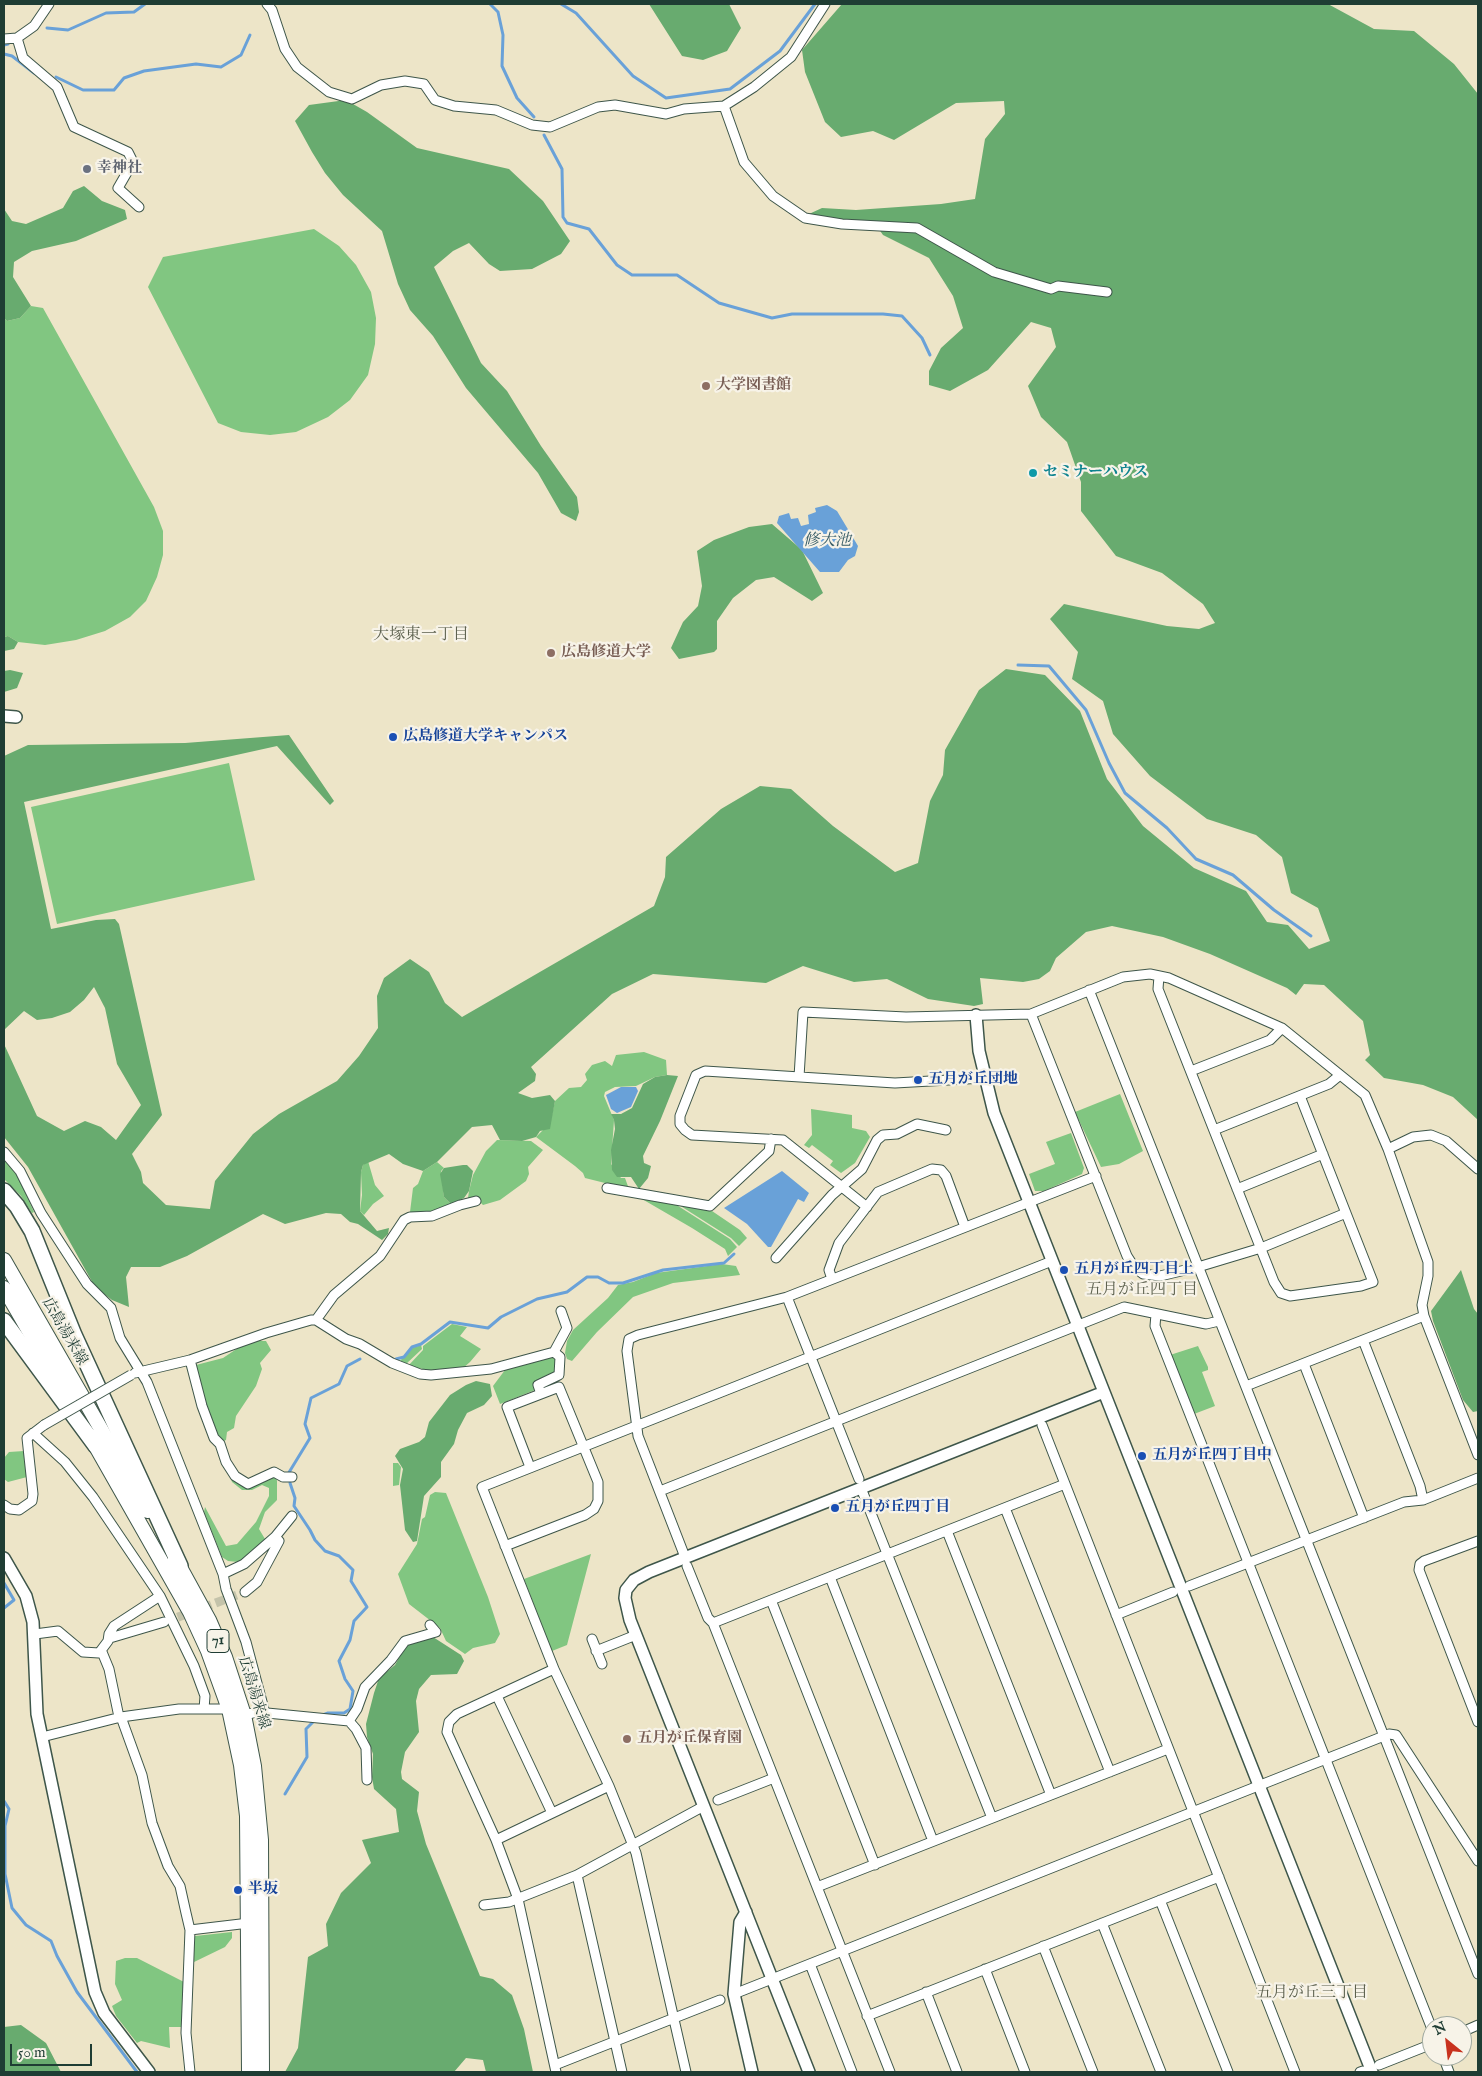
<!DOCTYPE html>
<meta charset="utf-8">
<style>
body{margin:0}
#map{position:relative;width:1482px;height:2076px;overflow:hidden;background:#ede5c8;font-family:"IM FELL English",serif}
canvas{display:block}
.frame{position:absolute;inset:0;border:5px solid #1f3d34;pointer-events:none}
.north{position:absolute;left:1422px;top:2016px;width:50px;height:50px;box-sizing:border-box;background:#f7f3e8;border:1px solid #a1aaa0;border-radius:50%;rotate:331deg;font-size:14px;font-weight:700;line-height:20px;text-align:center;color:#1f3d34}
.north::after{content:'';display:block;margin:auto;width:18px;height:22px;background:#c8321e;clip-path:polygon(50% 0,100% 100%,50% 72%,0 100%)}
.scale{position:absolute;left:10px;top:2044px;width:82px;height:22px;box-sizing:border-box;border:2px solid #1f3d34;border-top:0;padding-left:6px;font-size:15px;line-height:18px;white-space:nowrap;color:#1f3d34;-webkit-text-stroke:4px #f7f3e8;paint-order:stroke}
</style>
<div id="map">
<canvas width="1482" height="2076"></canvas>
<div class="frame"></div>
<div class="north">N</div>
<div class="scale">50 m</div>
</div>
<script>
const context = document.querySelector('canvas').getContext('2d');
context.lineJoin = 'round';
function fill(path, color) { context.fillStyle = color; context.fill(path, 'evenodd'); }
const toPath = rows => new Path2D(rows.map(r => 'M' + r).join(''));
function strokePath(path, color, width, dash) { context.strokeStyle = color; context.lineWidth = width; context.lineCap = dash ? 'butt' : 'round'; context.setLineDash(dash || []); context.stroke(path); }
function write(font, color, halo, rows, align = 'center') {
  context.font = font + ' "IM FELL English","Noto Serif JP",serif'; context.lineWidth = 4.5; context.setLineDash([]); context.textBaseline = 'middle'; context.strokeStyle = halo; context.fillStyle = color; for (const [text, x, y, turn = 0] of rows) {
    context.save(); context.translate(x, y); context.rotate((+turn || 0) * Math.PI / 180); context.textAlign = isNaN(turn) ? turn : align; if (halo) context.strokeText(text, 0, 0); context.fillText(text, 0, 0); context.restore();
  }
}
fill(toPath([
 [314,229,339,246,356,265,371,292,376,318,375,344,368,375,350,400,328,417,296,432,270,435,241,432,218,423,148,287,163,257],
 [31,306,43,308,154,507,163,531,163,555,157,577,146,601,130,617,105,631,76,640,45,645,18,642,8,636,4,637,4,318,7,321,20,318],
 [229,763,255,880,57,924,31,807],
 [644,1052,666,1060,667,1075,655,1077,636,1086,615,1087,605,1092,604,1096,614,1120,611,1164,621,1178,625,1178,629,1189,585,1178,583,1173,575,1166,536,1137,544,1129,551,1119,555,1101,569,1088,581,1087,587,1080,585,1074,592,1065,605,1061,612,1066,616,1055],
 [1120,1094,1143,1151,1119,1164,1101,1167,1075,1112],
 [811,1109,852,1115,852,1128,866,1131,870,1137,855,1163,841,1173,830,1165,833,1161,812,1145,809,1148,804,1145,812,1135],
 [1071,1133,1084,1168,1082,1174,1044,1191,1035,1191,1029,1174,1055,1164,1046,1142],
 [497,1140,531,1141,543,1150,528,1167,529,1174,526,1181,500,1200,483,1205,477,1199,468,1198,469,1191,473,1175,486,1151],
 [4,1158,18,1177,34,1212,32,1213,21,1196,4,1179],
 [368,1161,375,1185,384,1196,373,1204,364,1215,360,1211,362,1195,361,1172,363,1165],
 [437,1162,444,1168,441,1171,444,1197,451,1204,440,1210,420,1214,410,1212,413,1188,418,1184,423,1171],
 [642,1199,675,1204,730,1239,737,1247,728,1256,725,1249,692,1228],
 [679,1205,712,1211,740,1230,747,1238,739,1246,731,1238],
 [722,1264,736,1266,740,1275,673,1283,633,1297,597,1332,572,1361,567,1359,565,1353,567,1341,573,1330,608,1298,618,1285,633,1282,656,1273],
 [452,1324,467,1327,460,1336,481,1349,470,1362,462,1369,433,1371,408,1366,423,1350,423,1346],
 [257,1341,266,1341,271,1350,260,1363,262,1369,256,1386,236,1416,234,1428,227,1432,226,1440,222,1442,218,1439,205,1404,196,1365,223,1358,241,1346],
 [421,1345,422,1349,405,1365,399,1362,412,1348],
 [1198,1346,1208,1367,1208,1370,1202,1372,1215,1406,1194,1414,1170,1355],
 [551,1357,556,1360,556,1371,533,1384,535,1390,500,1404,493,1386,505,1370],
 [24,1451,27,1477,8,1482,4,1479,4,1458,9,1452],
 [393,1463,398,1463,401,1467,399,1485,393,1486],
 [229,1472,245,1488,268,1476,276,1477,277,1481,277,1500,265,1512,259,1529,265,1539,242,1561,238,1562,228,1561,222,1557,204,1512,205,1507,226,1546,237,1544,256,1522,269,1496,269,1488,262,1485,252,1490,242,1490,232,1482],
 [435,1492,446,1493,488,1597,500,1634,495,1643,473,1648,465,1654,446,1641,440,1628,409,1604,398,1574,417,1544,422,1519,425,1517,430,1495],
 [591,1554,567,1645,552,1651,524,1579],
 [232,1932,232,1938,225,1947,192,1963,193,1938,195,1936],
 [125,1958,137,1958,184,1982,185,2027,169,2027,170,2048,141,2041,137,2043,116,2016,112,2006,122,2000,115,1984,116,1961]
]), '#81c681');
fill(toPath([
 [649,4,729,4,741,28,727,51,703,60,682,56],
 [842,4,1328,4,1374,29,1414,31,1454,64,1478,94,1478,1120,1453,1097,1423,1085,1384,1078,1365,1060,1370,1055,1363,1021,1324,985,1304,984,1296,995,1287,988,1210,954,1163,937,1112,926,1086,932,1056,958,1050,971,1039,979,1023,982,980,978,983,1004,974,1006,928,999,887,979,854,982,803,966,766,983,653,974,612,994,531,1067,536,1074,535,1081,518,1093,532,1098,550,1095,555,1101,550,1129,540,1131,536,1137,522,1141,500,1140,492,1125,472,1127,437,1162,423,1171,403,1164,389,1154,363,1165,361,1172,360,1211,377,1231,389,1228,388,1234,382,1240,358,1224,350,1222,341,1214,326,1213,285,1224,263,1214,187,1256,160,1267,131,1267,126,1277,129,1307,112,1300,95,1287,28,1167,4,1137,4,1044,37,1116,64,1131,85,1121,101,1127,116,1140,141,1105,117,1064,105,1008,94,987,84,1000,70,1012,52,1018,37,1020,24,1011,4,1030,4,756,28,745,185,743,289,735,334,801,330,805,277,746,24,802,51,929,96,920,115,919,119,924,162,1115,132,1154,141,1172,143,1183,166,1205,210,1209,215,1181,253,1134,279,1114,337,1081,359,1056,378,1028,377,996,384,978,410,959,429,972,445,1003,462,1017,654,906,665,877,666,857,721,809,760,786,791,789,833,826,895,872,918,863,930,801,943,775,945,750,979,690,1006,669,1045,675,1080,711,1107,779,1143,826,1194,868,1246,891,1267,922,1288,925,1309,949,1330,941,1318,908,1291,893,1282,857,1256,835,1207,819,1150,776,1113,734,1103,701,1072,679,1078,652,1050,619,1064,604,1167,626,1199,629,1215,623,1203,604,1162,573,1116,556,1081,511,1081,482,1067,442,1041,417,1028,386,1056,347,1051,328,1031,322,988,370,950,391,929,385,929,371,941,348,963,328,953,296,929,258,883,235,876,225,852,224,809,214,822,208,856,210,941,204,975,199,985,139,1005,114,1004,101,956,103,894,140,873,131,841,137,825,122,805,72,802,50],
 [346,100,367,112,417,148,509,169,543,201,570,241,561,254,532,269,500,271,489,264,469,243,453,251,434,267,481,363,507,391,541,446,577,497,579,512,576,521,561,513,538,473,466,388,433,336,410,310,398,284,382,231,343,195,325,173,312,152,295,121,309,105],
 [84,186,102,201,125,210,127,219,76,241,32,251,14,262,13,277,31,306,20,318,7,321,4,318,4,209,12,221,26,224,63,208,73,191],
 [772,524,802,550,823,593,812,601,774,577,756,580,733,598,717,621,717,649,714,652,679,659,671,648,683,622,698,606,702,586,697,551,714,540,749,527],
 [8,636,18,642,14,649,4,651,4,637],
 [10,670,23,673,17,688,4,692,4,671],
 [667,1075,678,1076,660,1121,643,1156,644,1163,651,1166,648,1178,639,1189,631,1177,617,1177,612,1170,611,1150,615,1129,614,1120,611,1114,621,1114,632,1108,643,1084,655,1077],
 [463,1165,467,1165,473,1171,469,1191,464,1198,451,1204,444,1197,440,1174,444,1168],
 [1461,1270,1474,1309,1478,1314,1478,1411,1473,1412,1463,1400,1433,1321,1431,1311],
 [476,1381,490,1384,492,1396,484,1405,467,1413,458,1430,454,1444,441,1462,441,1477,424,1496,417,1541,413,1542,405,1530,400,1485,403,1469,395,1456,400,1449,419,1442,425,1437,429,1422,450,1395,466,1385],
 [433,1637,461,1655,464,1661,457,1674,431,1675,419,1689,416,1701,419,1732,405,1752,401,1772,402,1779,419,1792,417,1811,426,1844,480,1976,493,1979,512,1995,524,2029,533,2072,486,2072,483,2060,466,2058,454,2072,285,2072,298,2048,308,1957,328,1946,326,1924,341,1893,371,1863,362,1840,399,1832,396,1809,374,1789,372,1777,373,1754,367,1737,366,1724,374,1693,379,1678,395,1665,406,1645],
 [21,2025,46,2043,61,2072,4,2072,4,2027]
]), '#68ab6f');
fill(toPath([
 [827,505,837,511,858,546,855,556,848,560,839,572,820,572,777,523,779,516,789,513,791,519,798,518,801,526,809,524,808,515,816,512,815,508],
 [621,1087,636,1087,638,1091,631,1107,617,1113,611,1109,606,1095],
 [782,1171,809,1193,804,1202,798,1199,771,1247,768,1247,747,1224,724,1208]
]), '#69a1d8');
strokePath(toPath([
 [490,4,498,12,503,35,502,66,517,98,534,117],
 [561,4,576,13,633,76,666,98,730,89,780,51,815,4],
 [47,28,68,30,106,13,134,12,145,4],
 [4,45,8,44],
 [4,54,12,56,34,73],
 [56,77,83,90,114,90,124,78,144,71,196,64,221,67,241,55,250,35],
 [544,135,562,169,563,217,567,223,589,229,617,265,632,275,677,275,719,303,772,318,792,314,883,314,902,316,922,338,930,355],
 [1018,665,1049,666,1086,710,1109,763,1125,793,1167,828,1196,859,1233,875,1274,910,1311,936],
 [396,1359,404,1357,412,1347,421,1344,450,1322,488,1328,501,1317,537,1299,567,1292,587,1277,598,1277,609,1283,623,1283,663,1270,724,1263,734,1254],
 [288,1474,310,1438,305,1424,311,1398,339,1384,347,1366,360,1359],
 [290,1483,295,1498,294,1506,310,1530,315,1540,325,1551,339,1556,353,1570,351,1581,367,1607,354,1621,350,1640,339,1661,345,1679,353,1691,350,1709,344,1713,328,1713,320,1716],
 [4,1583,14,1600,4,1608],
 [285,1794,307,1757,306,1729,315,1720],
 [4,1801,9,1809,5,1826,5,1874,12,1908,26,1925,51,1941,57,1956,77,1992,137,2072]
]), '#69a1d8', 3);
strokePath(toPath([
 [165,1622,245,1592]
]), '#c4c3aa', 9, [9, 4.5]);
const minor = toPath([
 [267,4,272,10,285,49,297,67,329,92,352,99,381,85,405,81,424,84,435,100,454,106,496,110,532,125,550,127,598,107,615,105,666,114,684,109,724,106,744,162,773,196,805,218,842,224,917,228,994,272,1051,289,1058,286,1107,292],
 [17,38,23,58,57,87,74,127,128,152,133,162,118,188,139,207],
 [4,39,17,38,34,26,49,4],
 [724,106,754,87,791,57,825,4],
 [1159,976,1158,989,1274,1282,1281,1293,1290,1296,1361,1286,1373,1282,1300,1096],
 [1089,990,1478,1974],
 [1031,1014,1127,1256,1134,1267,1143,1274,1160,1276,1198,1267,1261,1248,1346,1213],
 [1191,1071,1270,1040,1282,1028],
 [799,1077,803,1012,906,1017,1031,1014,1123,977,1150,974,1169,978,1282,1028,1365,1095,1388,1149],
 [1214,1130,1329,1084,1340,1075],
 [4,1152,20,1171,41,1213,87,1284,111,1308,120,1338,147,1382,223,1574,226,1589,246,1642,265,1713],
 [1478,1169,1446,1141,1431,1135,1413,1137,1388,1149,1428,1262,1428,1276,1422,1305,1424,1316,1478,1455],
 [607,1188,710,1206,769,1151,771,1139],
 [1237,1189,1323,1154],
 [867,1207,783,1140,692,1135,685,1130,680,1124,680,1116,696,1075,705,1071,895,1083,984,1078],
 [776,1258,832,1195,862,1169,877,1140,883,1135,897,1134,917,1124,946,1130],
 [832,1279,829,1270,839,1243,878,1192,932,1169,941,1170,946,1176,965,1227],
 [787,1297,859,1479],
 [1156,1314,1155,1326,1432,2029],
 [316,1320,334,1295,380,1256,404,1220,410,1217,432,1216,460,1205,476,1201],
 [554,1352,567,1328,561,1311],
 [190,1360,202,1406,214,1438,220,1444,226,1462,235,1476,248,1484,274,1472,283,1477,292,1477],
 [1304,1364,1364,1518],
 [135,1373,190,1360,266,1333,311,1320,316,1320,346,1339,360,1344,392,1363,420,1374,431,1375,491,1369,554,1352,560,1357,559,1375,538,1385,541,1394],
 [1246,1386,1424,1316],
 [1042,1425,1295,2072],
 [33,1433,65,1462,93,1497,160,1596,194,1666,205,1696,204,1709],
 [861,1488,992,1818],
 [660,1491,1124,1307,1206,1324,1219,1321],
 [1423,1500,1478,1478],
 [4,1505,10,1509,19,1510,32,1501,33,1494,27,1438,44,1425],
 [1005,1508,1110,1772],
 [947,1531,1051,1795],
 [1478,1541,1424,1561,1420,1564,1419,1570,1478,1722],
 [505,1546,585,1515,594,1509,598,1501,598,1482,559,1387,507,1407,530,1467],
 [685,1557,638,1436,627,1351,629,1339,638,1335,787,1297,1096,1176],
 [687,1566,708,1618,713,1623,890,2072],
 [223,1574,244,1564,275,1537,292,1516],
 [830,1577,933,1841],
 [1189,1586,1404,1502,1423,1500,1420,1486,1363,1340],
 [245,1592,257,1582,279,1541,275,1537],
 [771,1600,875,1865],
 [1116,1615,1173,1592],
 [713,1623,1065,1484],
 [35,1634,58,1631,83,1652,99,1653,108,1641,109,1634,114,1626,160,1596],
 [110,1638,164,1622],
 [592,1639,602,1664],
 [596,1651,636,1635],
 [102,1652,109,1669,119,1717],
 [554,1669,457,1714,449,1722,447,1732,496,1840,518,1899,556,2072],
 [497,1696,552,1813],
 [244,1715,257,1712,349,1721,356,1729,366,1748,367,1780],
 [121,1717,142,1775,152,1823,168,1866,180,1886,186,1913,190,1930,186,2033,190,2072],
 [349,1721,357,1709,365,1687,391,1660,405,1641,436,1632,430,1625],
 [42,1737,121,1717,179,1709,229,1709],
 [718,1800,774,1778],
 [496,1840,609,1786],
 [577,1875,622,2072],
 [817,1887,1168,1749],
 [1160,1900,1228,2072],
 [484,1905,509,1902,577,1875,704,1806],
 [1102,1923,1161,2072],
 [190,1930,249,1923],
 [1043,1946,1093,2072],
 [810,1964,852,2072],
 [985,1969,1025,2072],
 [926,1992,957,2072],
 [734,1994,1389,1734,1396,1735,1478,1861],
 [867,2016,1219,1877],
 [1462,2032,1478,2025],
 [1443,2056,1449,2072],
 [555,2065,720,2000],
 [1379,2065,1432,2044],
 [686,2072,636,1853,609,1786,554,1669,482,1487,1052,1261],
 [1360,2072,1363,2071]
]);
const tertiary = toPath([
 [4,716,16,717],
 [976,1015,979,1051,994,1113,1372,2072],
 [4,1558,26,1596,33,1622,37,1714,95,1992,104,2013,149,2072],
 [746,1912,740,1922,734,1994,752,2072],
 [809,2072,630,1620,625,1598,626,1590,634,1580,649,1572,1104,1392]
]);
const primary = toPath([
 [4,1260,148,1511],
 [4,1288,69,1400],
 [90,1436,190,1612,208,1651,229,1709,241,1765,247,1816,249,2072],
 [175,1558,209,1620,225,1657,244,1715,254,1766,261,1840,262,2072]
]);
const motorway = toPath([
 [4,1191,17,1206,32,1231,74,1335,180,1566],
 [4,1321,96,1446]
]);
strokePath(minor, '#3e564a', 11);
strokePath(tertiary, '#3e564a', 14);
strokePath(primary, '#3e564a', 16);
strokePath(motorway, '#3e564a', 18);
strokePath(minor, '#fff', 9);
strokePath(tertiary, '#fff', 11);
strokePath(primary, '#fff', 14);
strokePath(motorway, '#fff', 15);
const minorBridge = toPath([
 [44,1425,131,1375]
]);
strokePath(minorBridge, '#3e564a', 11, []);
strokePath(minorBridge, '#fff', 9);
for (const [x, y, r, color] of [
 [87,169,5,"#6b7280"],
 [706,386,5,"#8d6e63"],
 [1033,473,5,"#0f9aa8"],
 [551,653,5,"#8d6e63"],
 [393,737,5,"#1a4fb4"],
 [918,1080,5,"#1a4fb4"],
 [1064,1270,5,"#1a4fb4"],
 [1142,1456,5,"#1a4fb4"],
 [835,1508,5,"#1a4fb4"],
 [627,1739,5,"#8d6e63"],
 [238,1890,5,"#1a4fb4"]
]) { const dot = new Path2D(); dot.arc(x, y, r, 0, 2 * Math.PI); context.fillStyle = color; context.fill(dot); strokePath(dot, '#f7f3e8', 2); }
for (const [x, y, w] of [
 [218,1641,22]
]) { const box = new Path2D(); box.roundRect(x - w / 2, y - 11.5, w, 23, 4); context.fillStyle = '#f7f3e8'; context.fill(box); strokePath(box, '#1f3d34', 1); }
write('bold 14px', '#1f3d34', null, [
 ["71",218,1641]
]);
write('bold 15px', '#5b616d', '#f7f3e8', [
 ["幸神社",97,169]
], 'left');
write('bold 15px', '#785e54', '#f7f3e8', [
 ["大学図書館",716,386],
 ["広島修道大学",561,653],
 ["五月が丘保育園",637,1739]
], 'left');
write('bold 15px', '#0d838f', '#f7f3e8', [
 ["セミナーハウス",1043,473]
], 'left');
write('bold 15px', '#164399', '#f7f3e8', [
 ["広島修道大学キャンパス",403,737],
 ["五月が丘団地",928,1080],
 ["五月が丘四丁目上",1074,1270],
 ["五月が丘四丁目中",1152,1456],
 ["五月が丘四丁目",845,1508],
 ["半坂",248,1890]
], 'left');
write('15px', '#1f3d34', '#f7f3e8', [
 ["広島湯来線",64,1332,60],
 ["広島湯来線",253,1693,73]
]);
write('italic 16px', '#355b65', '#f7f3e8', [
 ["修大池",827,542]
]);
write('16px', '#5d614e', '#f7f3e8', [
 ["大塚東一丁目",421,636],
 ["五月が丘四丁目",1142,1291],
 ["五月が丘三丁目",1312,1994]
]);
</script>
